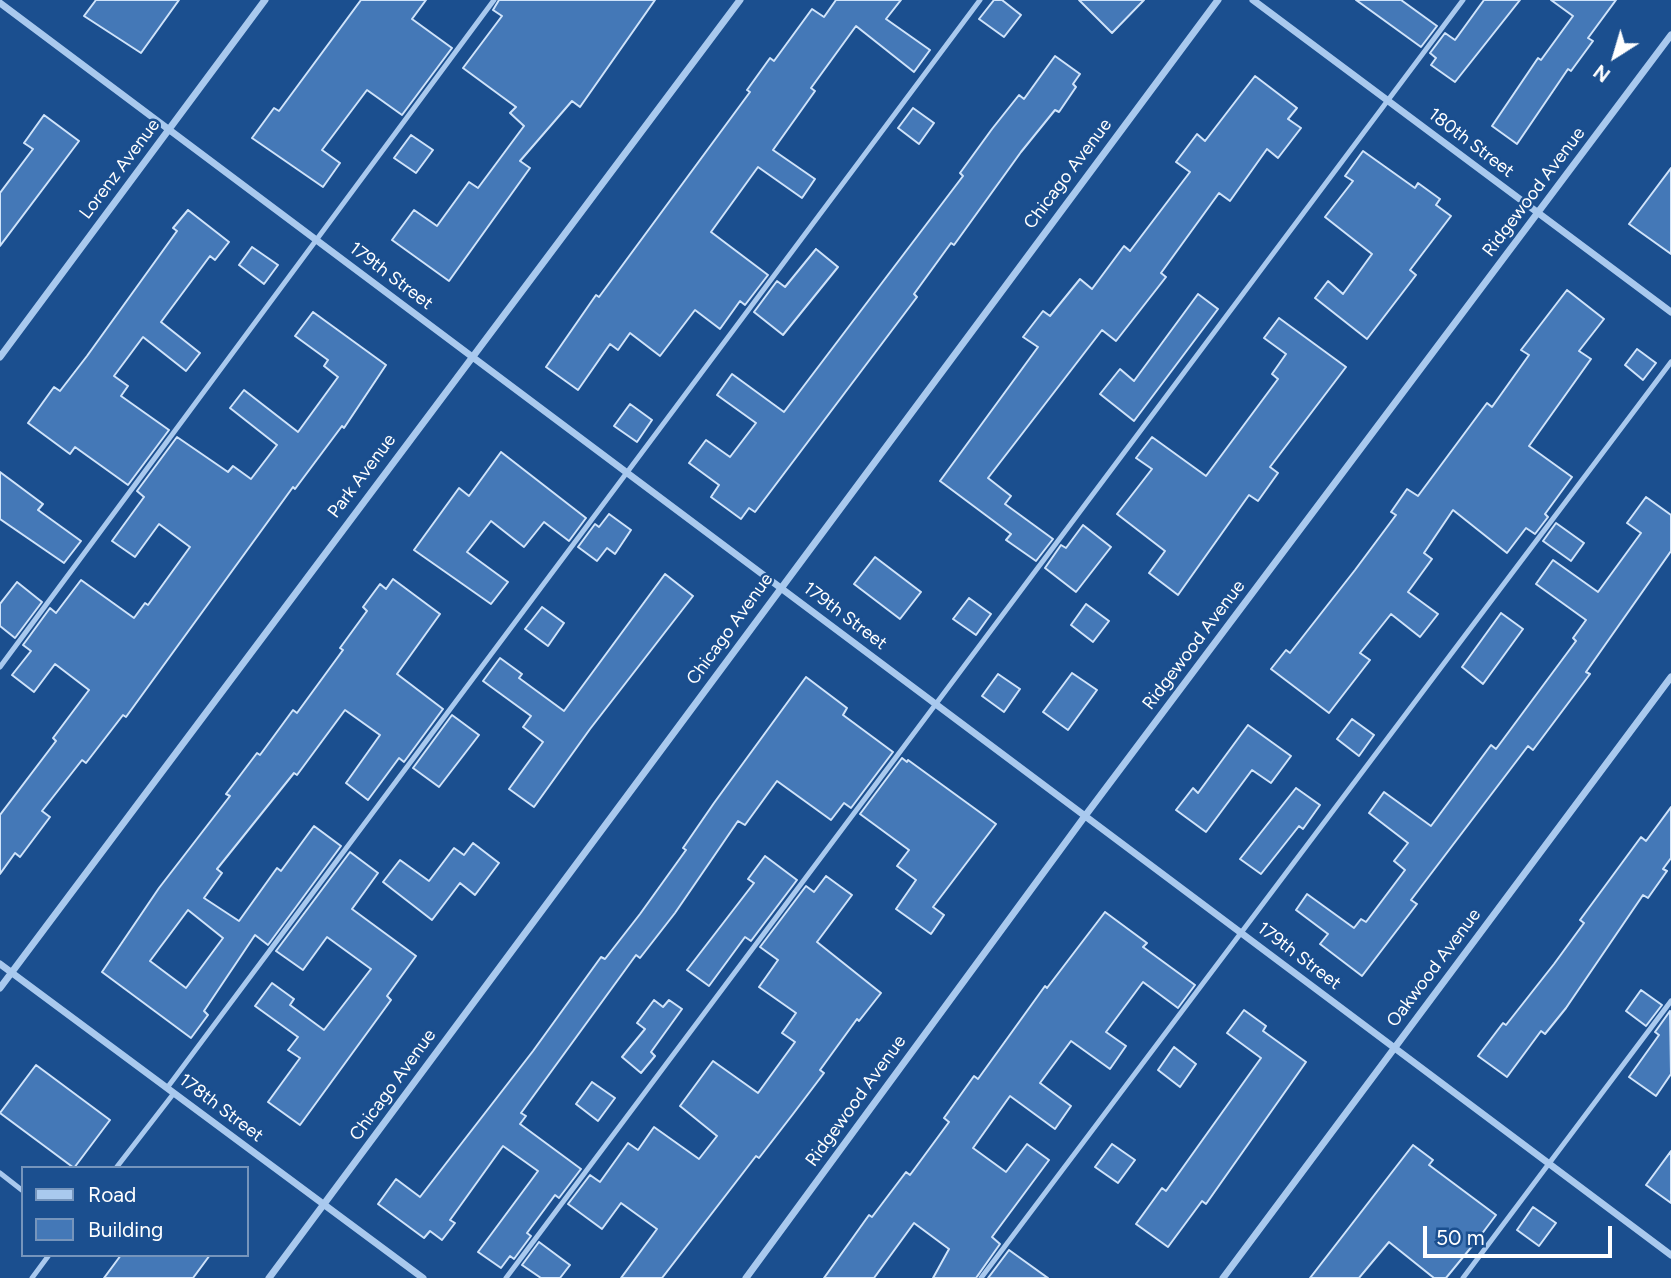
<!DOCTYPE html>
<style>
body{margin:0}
#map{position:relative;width:1671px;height:1278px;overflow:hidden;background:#1b4f8f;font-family:Figtree,sans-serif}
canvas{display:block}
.legend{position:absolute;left:21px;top:1166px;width:228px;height:91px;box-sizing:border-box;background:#1b4f8f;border:2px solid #7695bc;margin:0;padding:9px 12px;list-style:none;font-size:21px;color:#fff}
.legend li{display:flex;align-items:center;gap:14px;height:35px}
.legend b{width:35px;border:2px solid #7695bc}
.north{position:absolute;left:1580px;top:21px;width:70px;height:70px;-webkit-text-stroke:5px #1b4f8f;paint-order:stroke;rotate:217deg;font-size:19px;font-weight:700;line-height:28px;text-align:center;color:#fff}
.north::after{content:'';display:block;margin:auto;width:24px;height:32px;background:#fff;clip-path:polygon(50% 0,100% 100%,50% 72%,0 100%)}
.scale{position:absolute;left:1423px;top:1226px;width:189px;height:32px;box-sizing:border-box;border:4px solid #fff;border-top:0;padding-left:9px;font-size:21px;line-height:24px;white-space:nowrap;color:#fff;-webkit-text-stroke:5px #1b4f8f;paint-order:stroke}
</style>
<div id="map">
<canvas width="1671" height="1278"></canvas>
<ul class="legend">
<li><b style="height:9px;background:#a9c9ee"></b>Road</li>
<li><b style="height:19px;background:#4478b7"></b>Building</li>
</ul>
<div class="north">N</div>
<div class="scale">50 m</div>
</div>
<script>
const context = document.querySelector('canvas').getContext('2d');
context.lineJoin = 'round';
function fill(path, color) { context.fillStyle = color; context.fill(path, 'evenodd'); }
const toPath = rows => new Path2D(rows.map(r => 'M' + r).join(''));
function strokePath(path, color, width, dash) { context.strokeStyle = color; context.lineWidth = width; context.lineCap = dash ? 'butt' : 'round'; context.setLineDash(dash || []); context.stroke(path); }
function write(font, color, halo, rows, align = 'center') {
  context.font = font + ' Figtree,sans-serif'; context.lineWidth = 5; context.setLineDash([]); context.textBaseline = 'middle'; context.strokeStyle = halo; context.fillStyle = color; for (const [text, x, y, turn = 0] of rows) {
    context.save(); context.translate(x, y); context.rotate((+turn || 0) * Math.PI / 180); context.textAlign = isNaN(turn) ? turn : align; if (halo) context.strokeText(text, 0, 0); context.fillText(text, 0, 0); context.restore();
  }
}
const building = toPath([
 [96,0,179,0,141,53,84,16,96,0],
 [361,0,426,0,412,19,452,48,402,115,367,90,322,150,340,163,323,187,252,138,274,108,279,111,361,0],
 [499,0,655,0,580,107,572,101,520,161,530,168,449,281,392,240,414,210,437,226,469,182,478,188,524,126,510,113,516,107,463,68,502,16,493,10,499,0],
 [836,0,901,0,886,19,930,50,914,72,856,26,811,88,815,91,773,150,815,179,802,198,758,167,711,232,768,275,745,305,740,301,720,329,695,310,660,356,630,333,618,350,610,344,578,390,546,367,596,295,599,297,750,92,747,90,770,58,774,61,812,9,824,17,836,0],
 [994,0,1002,0,1021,15,1004,37,979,19,994,0],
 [1079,0,1144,0,1112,33,1079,0],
 [1356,0,1401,0,1437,26,1421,47,1356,0],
 [1484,0,1520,0,1455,82,1431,65,1436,58,1430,53,1445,33,1455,40,1484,0],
 [1551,0,1616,0,1588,38,1593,41,1571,71,1568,69,1517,144,1492,126,1538,58,1541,60,1573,16,1551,0],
 [1055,56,1080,74,1073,84,1076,87,1059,112,1055,110,1021,152,954,245,951,243,914,294,917,297,755,512,749,508,741,519,711,497,719,485,689,463,706,440,730,457,756,423,717,395,732,374,784,412,963,176,960,173,992,129,1019,95,1024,99,1055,56],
 [1255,76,1297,108,1288,119,1301,128,1278,158,1267,149,1230,201,1219,193,1161,273,1166,277,1116,341,1102,330,988,478,1011,496,1005,504,1053,539,1036,561,1006,540,1011,534,940,481,1038,347,1023,337,1043,311,1050,316,1080,279,1092,289,1124,246,1130,251,1190,172,1176,162,1197,134,1205,141,1255,76],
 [913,108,934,123,919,144,898,128,913,108],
 [44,115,79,141,0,246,0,193,33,149,24,143,44,115],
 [411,135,433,150,416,173,394,158,411,135],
 [1363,151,1415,188,1418,183,1440,199,1436,205,1451,216,1410,270,1416,275,1367,339,1315,298,1328,281,1343,294,1372,254,1325,217,1353,181,1345,176,1363,151],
 [1671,168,1671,254,1629,224,1671,168],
 [188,210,229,242,215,260,210,256,161,322,200,353,186,371,143,337,114,376,128,386,121,396,169,430,128,485,75,447,70,454,28,423,54,387,60,391,87,356,177,231,173,228,188,210],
 [252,247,278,265,264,284,239,265,252,247],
 [816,249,838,267,783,335,754,312,777,281,785,287,816,249],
 [1567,290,1604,319,1579,351,1591,359,1529,446,1572,477,1545,514,1548,517,1535,534,1526,528,1507,553,1453,510,1424,553,1432,559,1408,592,1438,614,1420,637,1391,614,1360,653,1370,660,1329,713,1271,669,1286,650,1290,653,1355,570,1396,515,1391,512,1407,489,1418,496,1487,403,1492,407,1529,355,1521,350,1567,290],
 [1198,294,1218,309,1134,421,1100,394,1120,369,1134,381,1198,294],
 [313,312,386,365,344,428,342,426,295,489,293,487,126,717,123,715,86,763,82,760,42,811,50,817,20,857,15,853,0,874,0,815,56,741,53,738,89,690,55,664,34,692,12,675,31,651,23,645,50,608,56,613,81,580,134,618,145,603,148,605,190,547,159,524,135,557,112,541,144,497,137,491,177,437,228,472,233,466,251,479,277,445,230,408,244,390,298,432,338,377,324,366,328,360,295,336,313,312],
 [1279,318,1346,367,1270,467,1278,473,1258,501,1249,495,1178,595,1149,573,1165,551,1117,514,1152,469,1136,458,1152,437,1206,476,1278,379,1272,374,1286,354,1264,338,1279,318],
 [1637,349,1656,363,1643,380,1625,365,1637,349],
 [630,404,652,420,637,442,614,426,630,404],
 [501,452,586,518,569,541,544,522,524,547,491,521,467,552,508,582,491,604,414,550,459,488,469,496,501,452],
 [0,472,43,504,38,510,81,541,64,563,0,519,0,472],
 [1646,497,1671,515,1671,551,1586,672,1590,674,1533,750,1528,746,1411,900,1417,904,1362,976,1320,944,1328,934,1296,910,1307,894,1354,928,1361,919,1366,922,1405,870,1394,861,1408,843,1369,813,1384,792,1431,826,1491,745,1496,749,1576,641,1573,638,1586,620,1536,584,1553,560,1598,592,1641,533,1627,523,1646,497],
 [609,514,631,530,615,554,607,548,597,561,578,547,595,524,599,527,609,514],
 [1556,523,1584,543,1571,561,1543,541,1556,523],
 [1083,525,1111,547,1076,592,1045,568,1061,545,1066,548,1083,525],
 [875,557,921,592,900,619,854,584,875,557],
 [665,574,693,596,590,729,534,807,509,789,543,742,523,727,531,716,483,681,500,658,522,674,519,678,564,711,665,574],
 [393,579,440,614,397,674,443,709,404,762,399,758,368,800,346,783,380,735,345,710,297,775,294,773,217,869,222,873,204,898,239,921,277,868,281,871,314,826,341,846,268,945,255,935,204,1011,208,1015,191,1038,102,972,159,888,230,796,226,794,257,753,260,755,293,710,297,713,343,650,340,648,367,611,363,607,380,584,386,589,393,579],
 [188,910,223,938,186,988,150,961,188,910],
 [17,582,42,602,15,638,0,626,0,604,17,582],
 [969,598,991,614,976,635,953,619,969,598],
 [1086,604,1109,621,1093,642,1071,625,1086,604],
 [542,607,564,623,548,646,525,629,542,607],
 [1501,613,1523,629,1483,684,1462,667,1501,613],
 [1072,673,1097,690,1068,730,1043,712,1072,673],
 [998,674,1020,689,1004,712,982,696,998,674],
 [806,677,847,708,843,715,893,752,851,808,844,803,831,820,777,781,745,825,738,821,675,913,640,958,636,955,521,1113,526,1116,520,1124,581,1169,559,1198,555,1195,527,1233,531,1236,514,1259,510,1256,501,1268,478,1252,538,1171,503,1146,450,1220,455,1223,442,1240,430,1231,424,1238,378,1204,396,1179,420,1197,533,1051,601,957,605,959,640,914,686,850,683,848,714,803,806,677],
 [452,715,479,735,439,787,413,768,452,715],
 [1352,719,1374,735,1359,756,1337,739,1352,719],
 [1248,725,1291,756,1271,783,1252,770,1206,832,1176,810,1193,788,1198,793,1248,725],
 [902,758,907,762,908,760,996,824,933,907,944,915,931,934,896,909,916,880,897,866,909,850,860,814,902,758],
 [1296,788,1320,805,1303,829,1299,826,1261,874,1240,859,1296,788],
 [1671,807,1671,858,1663,869,1667,871,1648,898,1643,895,1566,1008,1545,1034,1541,1031,1507,1077,1478,1056,1503,1023,1506,1025,1554,964,1584,923,1580,920,1641,837,1646,841,1671,807],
 [473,843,499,863,475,895,460,883,432,920,383,882,400,860,429,881,454,848,464,855,473,843],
 [350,852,378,873,352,909,416,956,387,996,391,1000,300,1125,268,1102,300,1058,288,1050,298,1037,255,1006,272,983,294,999,290,1005,324,1030,371,969,327,937,303,970,276,951,350,852],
 [765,856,797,880,751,941,745,937,709,986,687,970,754,883,748,879,765,856],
 [826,876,852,895,817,942,881,993,859,1021,857,1019,820,1070,824,1073,793,1114,759,1158,756,1156,662,1278,621,1278,657,1229,621,1203,602,1229,568,1204,590,1175,600,1182,628,1143,638,1150,654,1127,699,1159,717,1136,680,1106,713,1061,758,1093,795,1042,782,1033,796,1013,759,987,778,960,760,947,806,886,814,892,826,876],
 [1105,912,1147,943,1143,947,1195,985,1178,1008,1143,982,1106,1032,1126,1046,1110,1069,1071,1041,1040,1083,1071,1106,1055,1129,1010,1096,973,1148,1006,1172,1027,1144,1049,1160,992,1237,1000,1244,976,1278,933,1278,949,1249,914,1223,874,1278,824,1278,869,1215,872,1217,906,1172,910,1175,949,1122,944,1118,974,1076,978,1079,1045,986,1047,988,1105,912],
 [1641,990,1662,1005,1646,1026,1626,1011,1641,990],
 [654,1000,663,1007,669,1000,682,1009,651,1052,655,1056,641,1073,622,1057,645,1029,637,1023,654,1000],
 [1244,1010,1266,1026,1263,1031,1306,1062,1206,1204,1202,1201,1168,1247,1136,1224,1162,1188,1166,1191,1261,1058,1227,1033,1244,1010],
 [1670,1011,1671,1074,1656,1096,1629,1077,1659,1035,1655,1032,1670,1011],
 [1174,1047,1196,1064,1180,1087,1158,1070,1174,1047],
 [36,1065,110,1120,74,1168,0,1113,36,1065],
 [592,1082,615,1098,598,1121,576,1104,592,1082],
 [1112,1144,1135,1160,1118,1183,1095,1167,1112,1144],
 [1413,1145,1433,1160,1429,1165,1496,1215,1478,1239,1446,1278,1434,1278,1389,1242,1359,1278,1310,1278,1413,1145],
 [1671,1151,1671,1203,1646,1185,1671,1151],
 [1533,1207,1556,1223,1539,1246,1517,1230,1533,1207],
 [539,1242,570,1265,560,1278,541,1278,522,1265,539,1242],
 [1009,1250,1048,1278,988,1278,1009,1250],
 [121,1255,210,1255,193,1278,104,1278,121,1255]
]);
fill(building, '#4478b7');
strokePath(building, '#cfe3fa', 2);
strokePath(toPath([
 [0,667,494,0],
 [167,1088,980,0],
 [116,1168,174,1093],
 [0,1173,23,1191],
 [32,1278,49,1255],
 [506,1278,1463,0],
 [981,1278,1671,362],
 [1463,1278,1671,1001]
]), '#a9c9ee', 5);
strokePath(toPath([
 [1253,0,1671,312],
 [0,3,1671,1255],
 [0,357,265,0],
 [0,964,423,1278],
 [0,988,740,0],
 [269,1278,1218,0],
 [746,1278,1085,816,1671,35],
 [1223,1278,1671,677]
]), '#a9c9ee', 7);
write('18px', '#fff', '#1b4f8f', [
 ["180th Street",1471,143,37],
 ["Lorenz Avenue",120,169,-53],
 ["Chicago Avenue",1068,174,-53],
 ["Ridgewood Avenue",1534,192,-53],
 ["179th Street",391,276,37],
 ["Park Avenue",362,476,-53],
 ["179th Street",845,616,37],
 ["Chicago Avenue",730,629,-54],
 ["Ridgewood Avenue",1194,645,-53],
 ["179th Street",1299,956,37],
 ["Oakwood Avenue",1434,968,-53],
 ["Chicago Avenue",393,1085,-54],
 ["Ridgewood Avenue",856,1101,-54],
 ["178th Street",221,1108,37]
]);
</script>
